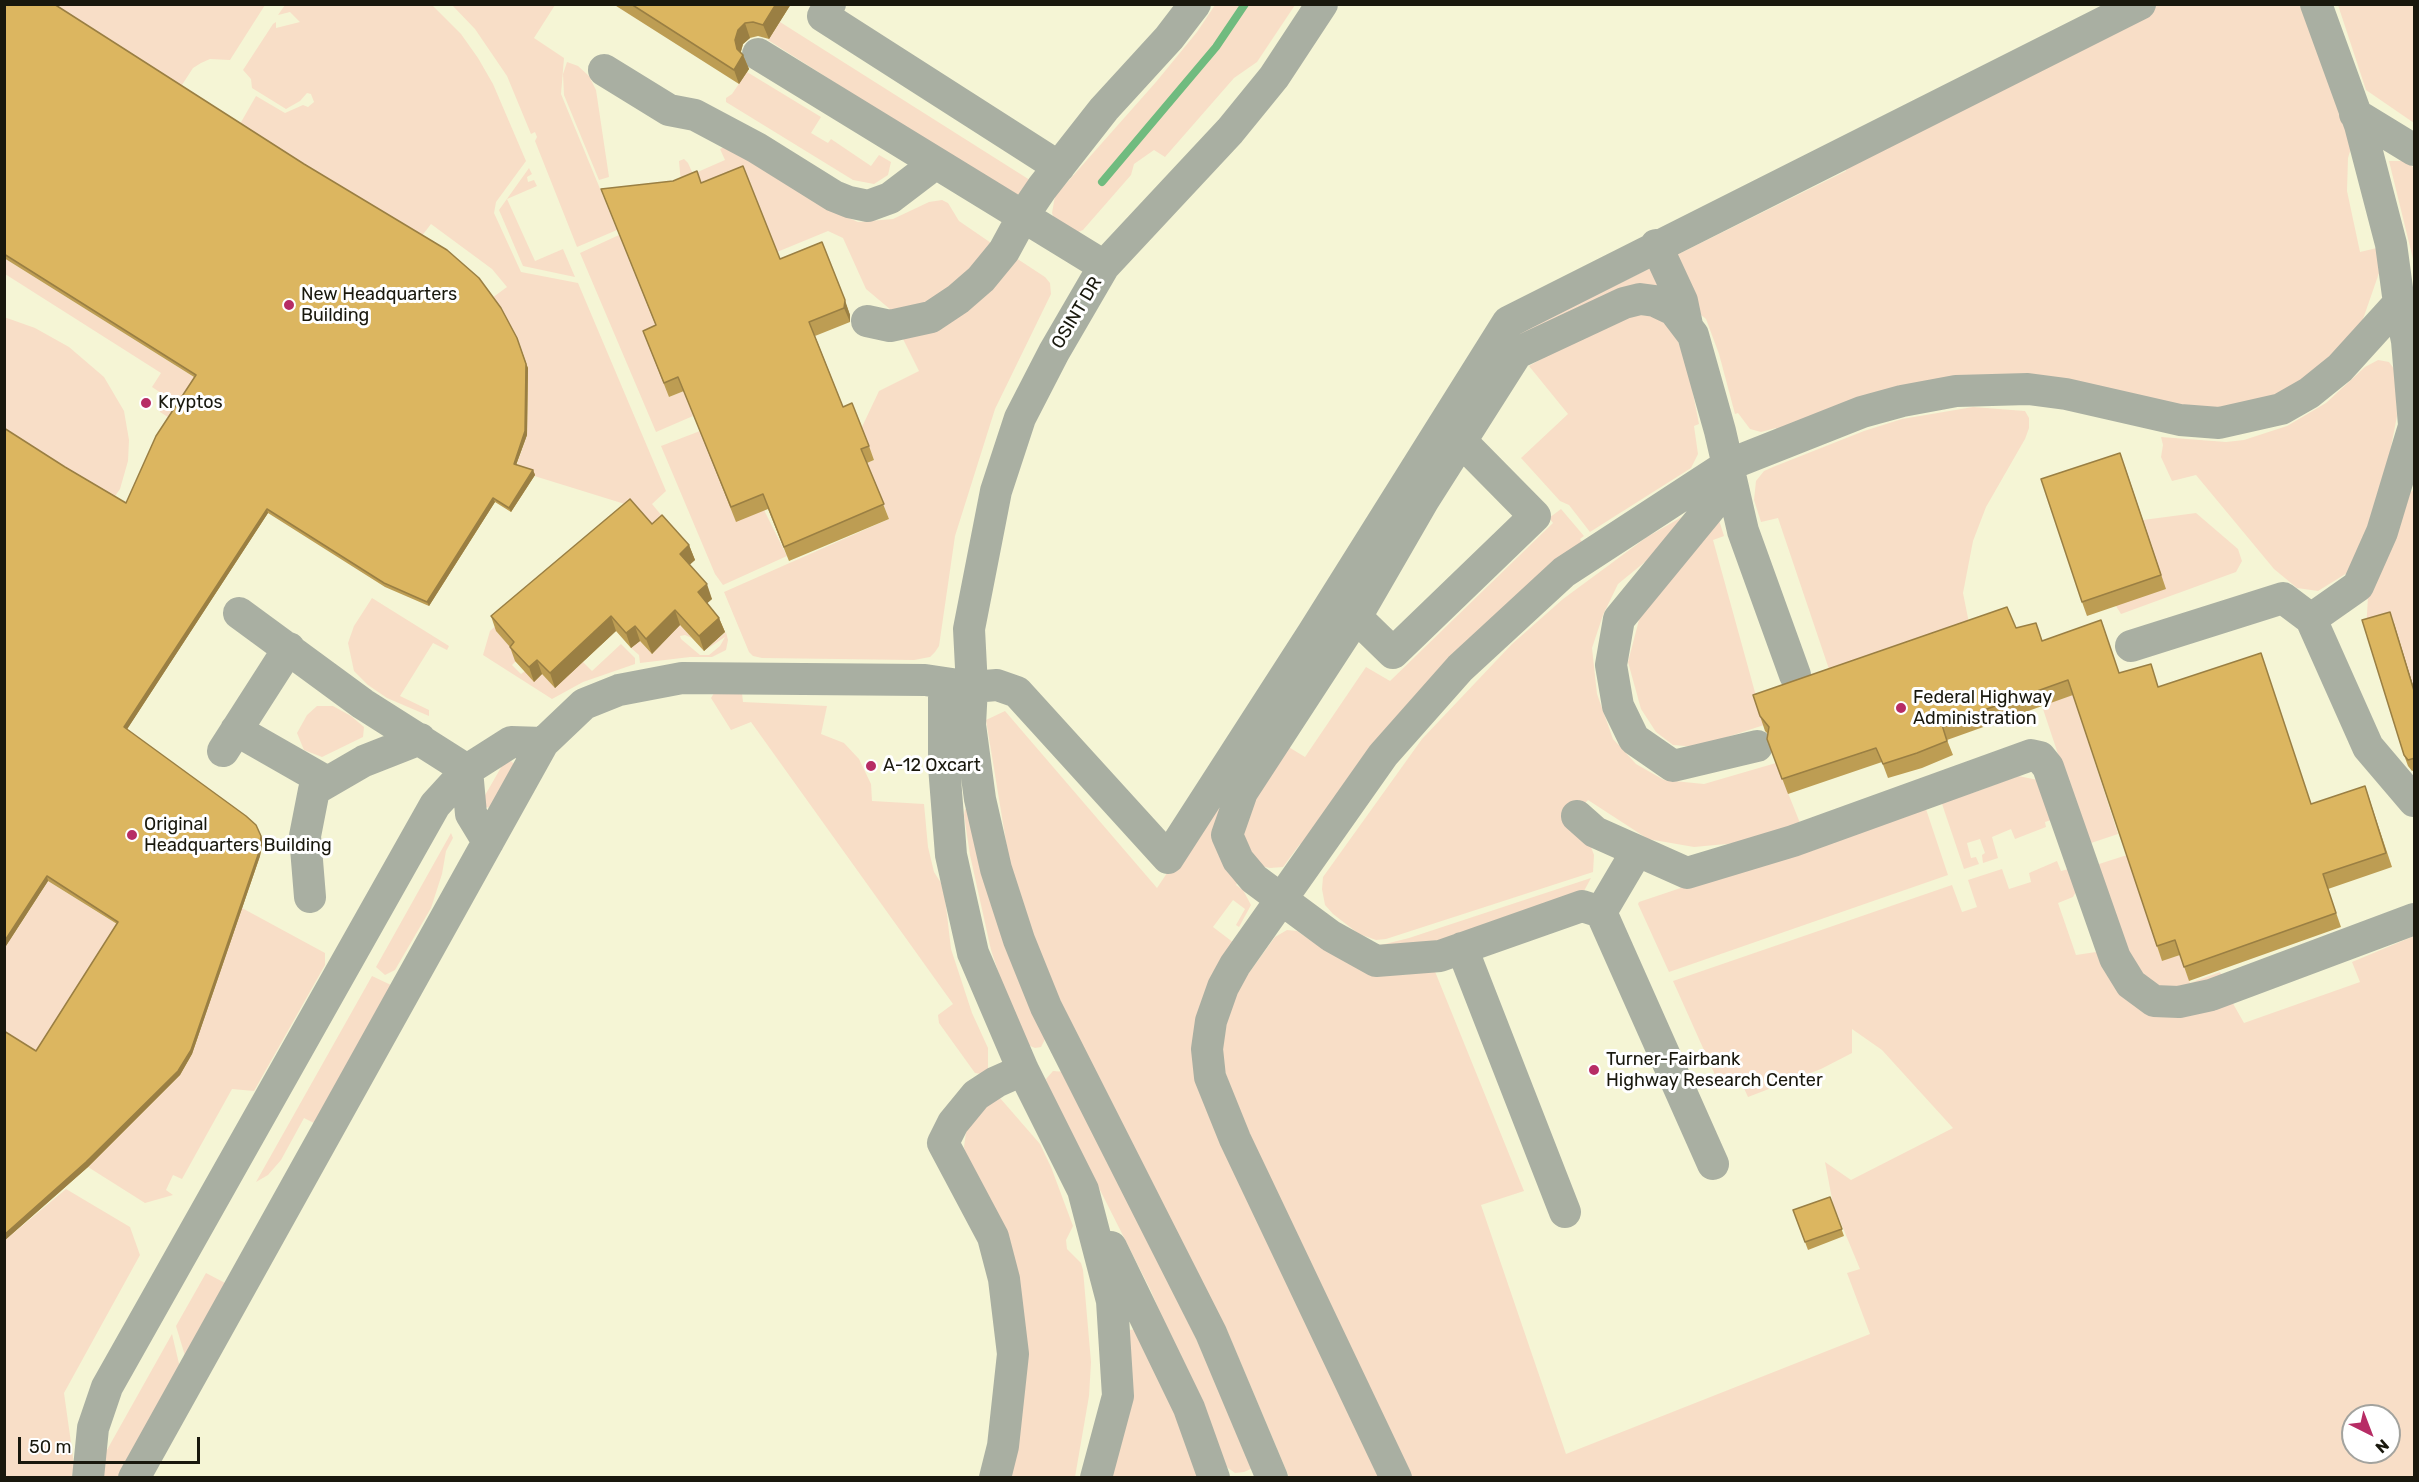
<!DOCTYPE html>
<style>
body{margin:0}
#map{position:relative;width:2419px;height:1482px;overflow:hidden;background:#f5f5d5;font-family:Rubik,sans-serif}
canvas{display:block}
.frame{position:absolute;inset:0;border:6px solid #19180d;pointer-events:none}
.north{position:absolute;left:2341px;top:1404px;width:60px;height:60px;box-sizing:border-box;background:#fff;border:2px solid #a3a39e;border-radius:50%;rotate:138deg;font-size:16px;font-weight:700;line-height:24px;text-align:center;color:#19180d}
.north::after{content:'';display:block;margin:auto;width:21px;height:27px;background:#b72c65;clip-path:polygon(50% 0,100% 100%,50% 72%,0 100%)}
.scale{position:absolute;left:18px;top:1437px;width:182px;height:27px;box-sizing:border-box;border:3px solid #19180d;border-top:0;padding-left:8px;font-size:18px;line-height:21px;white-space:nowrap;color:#19180d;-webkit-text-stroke:4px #fff;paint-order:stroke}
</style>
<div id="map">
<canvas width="2419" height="1482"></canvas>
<div class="frame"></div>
<div class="north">N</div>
<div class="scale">50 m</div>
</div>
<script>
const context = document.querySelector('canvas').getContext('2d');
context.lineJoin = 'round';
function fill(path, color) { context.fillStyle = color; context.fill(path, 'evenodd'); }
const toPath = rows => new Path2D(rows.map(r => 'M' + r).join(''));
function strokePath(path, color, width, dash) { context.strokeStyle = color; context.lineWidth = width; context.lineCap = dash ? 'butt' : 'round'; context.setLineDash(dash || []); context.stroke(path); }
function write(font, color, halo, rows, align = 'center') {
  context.font = font + ' Rubik,sans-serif'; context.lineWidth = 6; context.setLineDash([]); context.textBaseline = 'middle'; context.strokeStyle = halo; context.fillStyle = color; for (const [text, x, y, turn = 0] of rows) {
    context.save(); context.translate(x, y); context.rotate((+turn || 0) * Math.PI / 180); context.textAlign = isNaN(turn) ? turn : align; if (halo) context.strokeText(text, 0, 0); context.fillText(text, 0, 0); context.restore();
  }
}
fill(toPath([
 [48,5,265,5,230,60,210,59,201,63,193,68,180,88],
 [285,5,432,5,461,34,478,58,493,84,526,161,496,202,494,213,521,272,578,283,666,491,652,504,662,516,653,524,648,527,628,505,515,470,527,435,528,368,519,342,492,298,507,287,492,269,431,224,421,237,240,124,256,96,285,113,303,105,308,107,314,102,311,94,307,93,300,101,286,109,252,88,251,79,243,70,273,24,276,22,276,28,300,22,290,12,278,15],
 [452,5,555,5,534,38,564,58,561,94,617,230,577,247,535,141,537,137,535,132,531,134,507,76,475,29],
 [1215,5,1295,5,1257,62,1234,78,1165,157,1154,150,1134,164,1131,175,1083,230,1076,233,1056,223,1052,213,1055,196,1156,82,1197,32],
 [2157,5,2305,5,2354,138,2348,158,2347,191,2360,252,2377,248,2379,273,2362,322,2331,359,2280,396,2218,411,2131,396,2074,383,1777,432,1776,428,1761,432,1750,429,1738,413,1735,414,1719,354,1706,319,1683,300,1512,347,1517,334,1846,171,1845,167],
 [2338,5,2414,5,2414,123,2366,90],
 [780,22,1033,182,1020,194,1013,196,768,40],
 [567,62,578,66,589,76,596,90,609,177,599,180,564,95,563,74],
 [747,72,821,117,811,133,828,143,831,139,871,166,879,155,891,162,888,175,874,184,853,180,726,102,726,98,732,94],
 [726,146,833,211,858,222,893,219,929,202,942,200,948,203,959,221,994,245,980,264,931,303,891,310,866,289,843,238,828,231,777,252,749,180,707,197,682,194,679,161,684,159,688,163,693,174,725,160,720,149],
 [2389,161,2406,161,2414,168,2414,263],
 [529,168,532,174,527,177,528,182,534,180,537,186,507,199,535,261,563,249,575,277,523,266,499,210],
 [619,235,662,340,669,397,684,391,693,416,656,432,580,253],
 [4,258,197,379,171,419,160,412,160,406,167,397,152,387,161,373,5,274],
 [1016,258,1045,277,1050,283,1051,294,995,409,955,536,939,646,935,652,930,657,914,660,762,658,753,656,749,652,724,592,889,519,867,463,874,460,861,429,879,391,919,371,903,339,931,332],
 [1619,314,1659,316,1676,335,1689,373,1699,424,1694,426,1698,454,1691,468,1590,532,1569,505,1560,501,1521,458,1568,414,1529,366],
 [4,317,35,328,69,347,104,377,124,411,129,440,128,461,120,489,113,499,5,431],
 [2378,360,2389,362,2395,370,2397,416,2386,473,2377,505,2347,573,2318,591,2297,588,2274,569,2196,475,2172,481,2161,457,2163,445,2161,437,2226,442,2244,440,2287,426,2326,403,2365,367],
 [1973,407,2025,411,2029,418,2029,428,2025,439,1986,507,1973,541,1963,593,1969,623,1834,684,1778,518,1761,522,1754,500,1756,481,1764,471,1773,467,1864,431,1902,419],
 [700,431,736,521,764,510,787,556,723,585,715,574,661,446],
 [2414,490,2414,692,2394,623,2366,631,2368,597,2409,493],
 [1561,509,1584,536,1580,539,1583,543,1304,847,1300,844,1283,867,1270,868,1252,864,1239,823,1287,746,1305,757,1366,667,1390,681,1553,523,1549,518],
 [1694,510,1662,548,1618,584,1603,615,1592,648,1597,694,1613,739,1636,764,1664,780,1704,784,1776,763,1800,823,1748,842,1694,847,1648,839,1588,800,1569,820,1588,839,1594,855,1593,872,1386,939,1376,940,1359,934,1333,914,1325,905,1322,889,1323,877,1422,739,1512,644,1563,599,1647,537],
 [2196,513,2238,549,2242,561,2236,572,2121,614,2116,606,2143,520],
 [1719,520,1724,536,1713,540,1764,725,1697,747,1673,745,1656,732,1641,709,1628,662,1640,616],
 [372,598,449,646,447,650,433,643,400,696,429,710,429,716,387,698,368,685,354,671,348,643,354,626],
 [499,623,497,632,520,657,512,665,521,674,525,671,542,674,555,687,583,662,592,671,621,644,635,658,635,664,583,682,552,699,483,655,490,631],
 [680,625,692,638,685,635,680,636,681,639,700,655,709,655,720,646,725,637,704,651,726,632,728,640,726,650,712,657,690,657,640,663,639,655,631,648,640,641,652,654],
 [2070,686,2118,834,2088,844,2039,697],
 [714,693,742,693,743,702,827,706,821,734,844,743,859,759,871,784,872,801,924,804,928,847,934,872,941,883,945,898,951,949,972,1013,988,1048,988,1075,975,1073,939,1023,938,1015,953,1004,751,722,731,730,711,698],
 [317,706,333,706,351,716,364,727,363,737,322,757,304,750,297,733,307,715],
 [1005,711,1157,888,1264,728,1222,805,1239,880,1236,885,1243,890,1251,905,1239,927,1236,925,1245,909,1233,900,1213,927,1234,943,1196,1046,1384,1477,1289,1477,1228,1333,1070,1022,1036,947,1012,878,986,720],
 [511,761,514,764,490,808,486,807,484,797,503,764],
 [2018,776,2038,780,2054,819,2045,822,2046,827,2015,839,2011,829,1992,837,1998,858,1983,863,1982,855,1985,853,1980,839,1967,843,1971,858,1976,857,1979,864,1964,869,1941,801,1975,792],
 [1925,806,1948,875,1669,972,1638,904,1639,902],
 [965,809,968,809,1046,1037,1041,1047,1035,1048,1028,1045,1003,986,991,950,970,855,964,815],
 [451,833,453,838,446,851,442,874,431,908,395,970,385,975,376,967],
 [2127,855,2162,960,2180,955,2190,983,2220,972,2223,979,2168,992,2133,970,2096,865],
 [2057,861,2061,871,2072,868,2078,888,2073,897,2058,903,2076,955,2096,952,2102,956,2110,979,2231,1000,2244,1023,2360,982,2352,962,2414,936,2414,1477,1408,1477,1250,1137,1221,1062,1225,1013,1232,996,1275,937,1287,930,1297,931,1316,944,1375,973,1404,975,1434,969,1524,1191,1481,1205,1566,1454,1870,1334,1847,1273,1860,1269,1833,1204,1825,1162,1851,1180,1953,1128,1882,1050,1852,1029,1852,1053,1821,1069,1748,1097,1742,1084,1734,1078,1716,1077,1673,981,1952,885,1962,912,1977,907,1968,880,2002,869,2009,889,2031,882,2029,873],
 [2353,1416,2389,1416,2389,1452,2353,1452],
 [1591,878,1584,891,1426,948,1380,949,1368,942,1381,945,1409,938],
 [48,881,120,926,38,1055,5,1034,4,949],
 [242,908,325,953,325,965,254,1091,232,1089,182,1179,173,1175,166,1190,173,1195,145,1203,88,1167,180,1075,192,1054],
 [372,976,391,985,316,1124,304,1118,281,1160,268,1175,256,1182],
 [1053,1071,1066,1072,1162,1261,1253,1468,1244,1472,1235,1473,1224,1465,1151,1291,1048,1087,1046,1079],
 [1000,1098,1040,1144,1051,1167,1073,1226,1066,1240,1067,1249,1081,1263,1083,1270,1091,1362,1089,1396,1075,1477,1009,1477,1021,1425,964,1147,966,1132,975,1114],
 [66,1189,130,1227,140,1255,64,1393,74,1464,72,1477,5,1477,4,1241],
 [206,1273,227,1284,186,1359,176,1326],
 [1138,1329,1152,1352,1201,1477,1108,1478,1129,1330],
 [172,1334,180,1368,119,1477,98,1478,103,1457]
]), '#f8dec7');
strokePath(toPath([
 [1102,182,1216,47,1245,4]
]), '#70bb7f', 8);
strokePath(toPath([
 [830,4,823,16,1059,167],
 [758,54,1104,266],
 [604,70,669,110,695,115,757,148,834,196,849,202,868,206,890,198,936,163],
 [2355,114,2414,150],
 [1656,245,1682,301,1687,325],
 [2399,303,2407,341,2414,425],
 [867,321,890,326,931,317,958,299,981,279,1004,251,1023,216,1042,188,1104,109,1169,38,1195,4],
 [1728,465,1715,502,1619,619,1611,665,1618,706,1634,739,1673,766,1757,746],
 [239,613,363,704,467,770],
 [1356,617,1393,653,1535,516,1461,441],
 [2311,619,2358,586,2382,532,2414,426],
 [2131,646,2283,598,2311,619,2368,747,2414,801],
 [944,683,944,766,951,855,973,953,1023,1070,1083,1190,1112,1301,1118,1396,1096,1478],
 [236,730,327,782],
 [223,751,289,648],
 [467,770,471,814,488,842],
 [1577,816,1595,832,1687,873,1793,841,2031,755,2040,757,2048,767,2115,958,2131,984,2154,1001,2179,1002,2211,995,2414,919],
 [310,897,305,836,314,790,364,761,420,739],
 [1601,912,1637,851],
 [1462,948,1565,1212],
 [1713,1164,1601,912,1582,906,1440,956,1376,961,1331,936,1254,879,1238,860,1227,835,1242,792,1356,617,1423,501,1517,353,1624,303,1640,299,1655,301,1674,310,1693,335,1720,431,1743,531,1795,675],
 [1111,1247,1189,1408,1214,1478],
 [88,1478,93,1428,107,1387,435,805,467,770,511,742,543,743],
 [134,1478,543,743,584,704,619,690,682,678,925,680,972,687,997,685,1017,692,1168,858,1313,633,1508,322,2140,4],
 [995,1478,1003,1446,1013,1354,1004,1279,993,1237,943,1143,953,1123,976,1095,996,1082,1023,1070],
 [1272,1478,1211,1333,1046,1007,1019,940,996,869,980,799,970,725,972,687,969,629,996,491,1020,418,1054,352,1104,266,1230,131,1274,77,1322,4],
 [1396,1478,1235,1139,1210,1077,1207,1049,1211,1021,1223,987,1235,965,1383,755,1460,668,1564,572,1728,465,1862,412,1902,401,1956,391,2028,389,2066,394,2180,420,2219,423,2281,409,2309,393,2340,368,2399,303,2391,244,2360,125,2316,4]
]), '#a9afa2', 32);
fill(toPath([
 [4,4,517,338,528,368,527,435,516,465,533,470,535,475,511,512,495,502,429,606,385,587,268,513,127,729,261,836,263,840,260,856,192,1054,180,1075,88,1167,4,1241,4,1031,36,1051,117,924,48,881,4,949,65,467,126,503,194,377,4,258],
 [613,4,791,4,769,39,758,36,750,38,743,44,741,52,743,55,749,69,739,84],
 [701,183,780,259,822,242,850,315,850,322,815,336,843,407,869,446,874,460,867,463,889,519,789,561,768,509,736,522,684,391,669,397,643,331,656,326,601,189],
 [2125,467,2166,589,2087,616,2082,602],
 [652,524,689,545,695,560,689,565,712,599,707,603,719,618,725,632,704,651,680,625,652,654,640,641,631,648,616,631,555,688,542,674,534,682,515,661,510,647,496,631,491,616],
 [2394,623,2415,692,2415,770,2412,771,2408,766,2404,755],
 [2016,628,2042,641,2120,673,2159,687,2312,804,2365,786,2392,867,2328,889,2341,927,2189,981,2180,955,2162,961,2073,695,1947,740,1953,755,1922,768,1888,778,1882,762,1788,794,1767,739,1768,734,1765,731,1760,716],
 [1830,1197,1844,1236,1808,1250,1793,1210]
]), '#bd9d53');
fill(toPath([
 [776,4,791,4,769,39,763,25],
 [745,23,750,38,743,44,740,54,743,55,749,69,739,84,734,70,735,40,738,30],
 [845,300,850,315,850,322,844,308],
 [526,364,528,368,527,435,515,468,514,464],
 [533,470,535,475,511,512,509,508],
 [493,498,495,502,429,606,427,602],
 [267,509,268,513,126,731,124,727],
 [689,545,695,560,685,569,680,554],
 [707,584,712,599,703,607,698,592],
 [675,610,680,625,652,654,646,639],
 [2390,612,2415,692,2415,694],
 [611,616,616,631,555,688,550,673],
 [719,618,725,632,704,651,699,636],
 [635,626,640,641,631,648,626,633],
 [537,660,542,674,534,682,529,667],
 [261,836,263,840,260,856,192,1054,180,1075,88,1167,4,1241,4,1235],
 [47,876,48,881,4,949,4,942]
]), '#9a7f43');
const building = toPath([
 [4,4,54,4,304,164,447,250,479,278,501,308,517,338,526,364,525,431,514,464,533,470,509,508,493,498,427,602,384,583,267,509,124,727,246,816,256,825,261,836,259,852,191,1050,178,1071,86,1162,4,1235,4,1031,36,1051,118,922,47,876,4,942,4,428,65,467,126,503,156,436,196,375,4,254,4,4],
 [631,4,776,4,763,25,753,22,745,23,738,30,735,40,737,49,743,55,734,70,631,4],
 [743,166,780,259,822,242,845,300,844,308,809,322,843,407,852,403,869,446,861,449,884,504,784,547,763,494,731,507,678,377,664,383,643,331,656,325,601,189,673,181,697,171,701,183,743,166],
 [2120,453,2161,575,2082,602,2041,479,2120,453],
 [630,499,652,524,662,515,689,545,680,554,707,584,698,592,719,618,699,636,675,610,646,639,635,626,626,633,611,616,550,673,537,660,529,667,510,647,514,642,491,616,630,499],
 [2007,607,2016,628,2036,623,2042,641,2101,620,2119,673,2151,664,2158,687,2261,653,2311,804,2365,786,2386,853,2323,874,2336,913,2184,967,2175,940,2157,946,2068,680,1942,725,1947,741,1917,753,1883,764,1876,748,1782,779,1767,739,1769,727,1760,716,1753,695,2007,607],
 [2390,612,2415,694,2415,758,2408,760,2404,755,2362,620,2390,612],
 [1830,1197,1842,1229,1805,1242,1793,1210,1830,1197]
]);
fill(building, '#dcb660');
strokePath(building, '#9a7f43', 1.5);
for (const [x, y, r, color] of [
 [289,305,6,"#b72c65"],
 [146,403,6,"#b72c65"],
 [1901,708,6,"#b72c65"],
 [871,766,6,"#b72c65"],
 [132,835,6,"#b72c65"],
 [1594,1070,6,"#b72c65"]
]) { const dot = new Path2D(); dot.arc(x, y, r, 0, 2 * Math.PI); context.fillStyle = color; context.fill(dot); strokePath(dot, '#fff', 2); }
write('18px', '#19180d', '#fff', [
 ["New Headquarters",301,295],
 ["Building",301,316],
 ["Kryptos",158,403],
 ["Federal Highway",1913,698],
 ["Administration",1913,719],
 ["A-12 Oxcart",883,766],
 ["Original",144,825],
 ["Headquarters Building",144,846],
 ["Turner-Fairbank",1606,1060],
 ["Highway Research Center",1606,1081]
], 'left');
write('18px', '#19180d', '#fff', [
 ["OSINT DR",1077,313,-59]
]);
</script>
